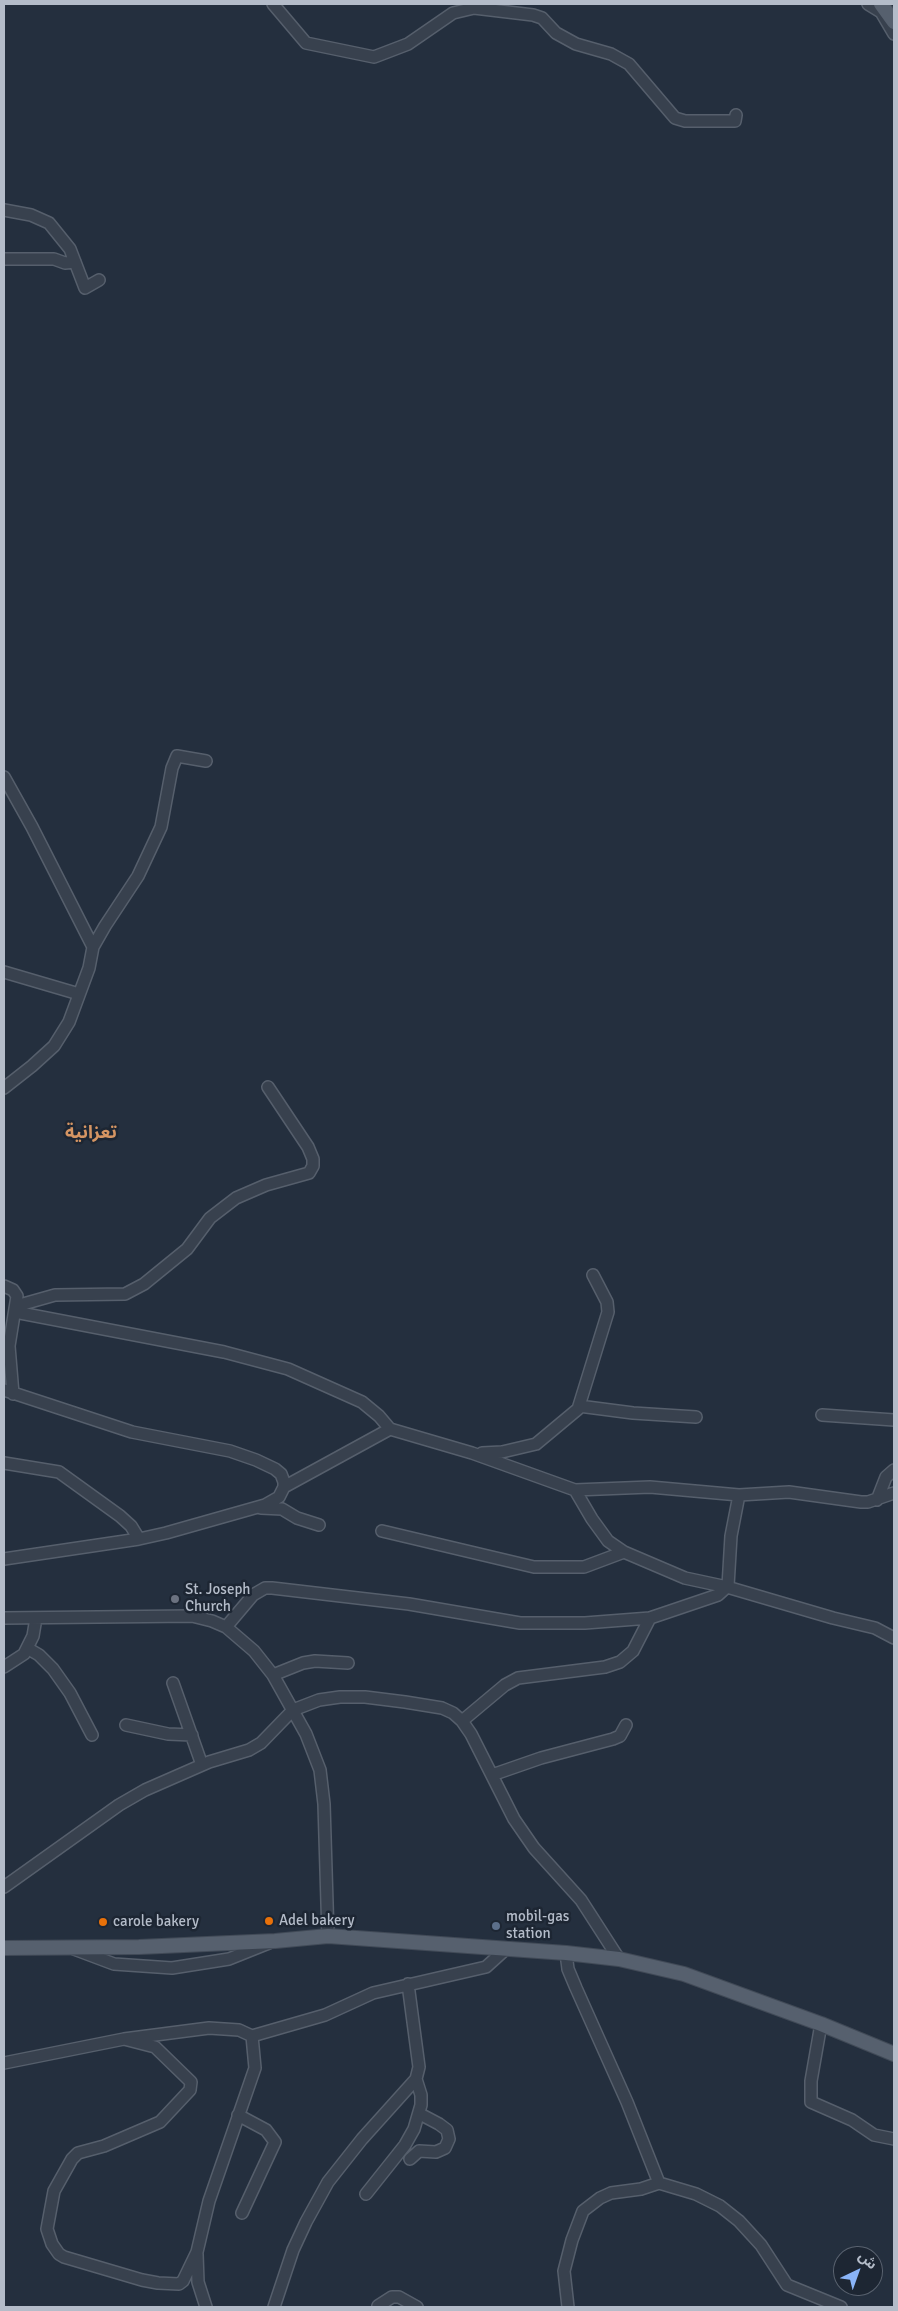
<!DOCTYPE html>
<meta charset="utf-8">
<style>
body{margin:0}
#map{position:relative;width:898px;height:2311px;overflow:hidden;background:#242f3e;font-family:Signika,"Noto Sans Arabic",sans-serif}
canvas{display:block}
.frame{position:absolute;inset:0;border:5px solid #b4bcc9;pointer-events:none}
.north{position:absolute;left:833px;top:2246px;width:50px;height:50px;box-sizing:border-box;background:#1d2633;border:1px solid #59626f;border-radius:50%;rotate:42deg;font-size:14px;font-weight:700;line-height:20px;text-align:center;color:#b4bcc9}
.north::after{content:'';display:block;margin:auto;width:18px;height:22px;background:#8ab4f8;clip-path:polygon(50% 0,100% 100%,50% 72%,0 100%)}
</style>
<div id="map">
<canvas width="898" height="2311"></canvas>
<div class="frame"></div>
<div class="north">ش</div>
</div>
<script>
const context = document.querySelector('canvas').getContext('2d');
context.lineJoin = 'round';
const toPath = rows => new Path2D(rows.map(r => 'M' + r).join(''));
function strokePath(path, color, width, dash) { context.strokeStyle = color; context.lineWidth = width; context.lineCap = dash ? 'butt' : 'round'; context.setLineDash(dash || []); context.stroke(path); }
function write(font, color, halo, rows, align = 'center') {
  context.font = font + ' Signika,"Noto Sans Arabic",sans-serif'; context.lineWidth = 5; context.setLineDash([]); context.textBaseline = 'middle'; context.strokeStyle = halo; context.fillStyle = color; for (const [text, x, y, turn = 0] of rows) {
    context.save(); context.translate(x, y); context.rotate((+turn || 0) * Math.PI / 180); context.textAlign = isNaN(turn) ? turn : align; if (halo) context.strokeText(text, 0, 0); context.fillText(text, 0, 0); context.restore();
  }
}
const minor = toPath([
 [273,4,306,43,374,57,408,44,453,13,474,8,533,15,542,18,556,33,576,44,611,54,629,64,675,118,685,121,735,121,736,115],
 [868,4,881,12,894,34],
 [4,210,31,215,49,223,70,249,85,288,99,280],
 [4,259,54,259,65,263,75,262],
 [4,777,32,827,93,947],
 [4,972,79,994],
 [4,1088,32,1066,54,1046,69,1022,89,968,93,947,105,926,138,876,161,827,172,768,177,756,206,761],
 [4,1286,13,1290,17,1296,9,1346,13,1394],
 [16,1306,55,1295,125,1294,144,1284,187,1249,210,1218,236,1198,266,1185,309,1173,313,1166,313,1159,308,1147,268,1087],
 [15,1312,224,1352,288,1369,362,1402,379,1416,390,1429,472,1453,575,1490,650,1487,739,1495],
 [4,1390,132,1432,230,1451,256,1460,275,1469,281,1474,284,1482,284,1487,279,1497,265,1505,166,1533,139,1539,4,1559],
 [579,1406,633,1413,696,1417],
 [822,1415,894,1420],
 [482,1453,502,1452,536,1444,578,1409,608,1312,607,1302,593,1275],
 [4,1463,59,1472,120,1516,131,1526,139,1539],
 [284,1487,390,1429],
 [877,1500,886,1477,894,1470],
 [261,1508,282,1509,297,1518,319,1525],
 [382,1531,534,1567,584,1567,624,1552,608,1541,592,1519,575,1490],
 [624,1552,685,1578,727,1587,833,1618,875,1628,894,1638],
 [4,1618,192,1616,212,1621,226,1627,254,1651,273,1675,306,1734,320,1770,324,1804,328,1936],
 [226,1627,253,1595,265,1588,272,1588,409,1604,520,1623,585,1623,650,1618],
 [27,1648,39,1655,53,1669,70,1693,92,1735],
 [4,1667,24,1654,33,1636,36,1618],
 [273,1675,303,1663,315,1661,348,1663],
 [173,1683,202,1765],
 [462,1721,505,1685,518,1678,605,1667,620,1662,633,1651,650,1618,718,1595,728,1586,731,1536,739,1495,789,1492,861,1502,868,1502,894,1493],
 [126,1725,168,1734,192,1735],
 [492,1775,541,1758,613,1739,620,1736,626,1725],
 [4,1887,119,1805,145,1790,209,1762,249,1750,261,1743,293,1710,319,1700,340,1697,365,1697,405,1702,442,1708,453,1713,462,1721,471,1734,514,1819,534,1848,581,1900,619,1959],
 [74,1949,114,1964,172,1968,229,1959,269,1943],
 [566,1953,568,1969,576,1988,627,2102,659,2183],
 [821,2024,811,2081,811,2102,852,2120,874,2135,894,2139],
 [124,2039,155,2047,191,2082,190,2090,160,2122,104,2146,78,2153,72,2159,54,2191,47,2229,52,2244,59,2254,64,2257,142,2280,158,2283,179,2284,183,2281,197,2252,209,2201,255,2068,252,2036],
 [4,2063,124,2039,209,2028,239,2030,252,2036,325,2015,373,1993,486,1967,507,1948],
 [238,2115,266,2130,275,2142,242,2213],
 [410,2159,419,2151,436,2152,445,2148,449,2139,447,2130,439,2124,420,2114],
 [366,2194,405,2145,414,2129,421,2105,421,2095,416,2079],
 [197,2254,198,2282,206,2307],
 [378,2306,392,2297,399,2297,417,2307],
 [274,2307,293,2250,306,2222,328,2182,362,2139,416,2079,419,2067,408,1984],
 [568,2307,564,2271,572,2240,583,2211,600,2198,611,2193,641,2189,659,2183,696,2194,720,2206,739,2221,761,2245,787,2285,841,2307]
]);
const major = toPath([
 [881,4,894,22],
 [4,1948,139,1947,275,1941,328,1936,566,1953,619,1959,684,1974,821,2024,894,2054]
]);
strokePath(minor, '#565f6c', 14);
strokePath(major, '#414a57', 16);
strokePath(minor, '#38414e', 11);
strokePath(major, '#56606e', 14);
for (const [x, y, r, color] of [
 [175,1599,5,"#6b7280"],
 [269,1921,5,"#e8710a"],
 [103,1922,5,"#e8710a"],
 [496,1926,5,"#5c6f8a"]
]) { const dot = new Path2D(); dot.arc(x, y, r, 0, 2 * Math.PI); context.fillStyle = color; context.fill(dot); strokePath(dot, '#1d2633', 2); }
write('15px', '#b4bcc9', '#1d2633', [
 ["St. Joseph",185,1590],
 ["Church",185,1607],
 ["mobil-gas",506,1917],
 ["station",506,1934],
 ["Adel bakery",279,1921],
 ["carole bakery",113,1922]
], 'left');
write('bold 18px', '#d59563', '#1d2633', [
 ["تعزانية",91,1133]
]);
</script>
